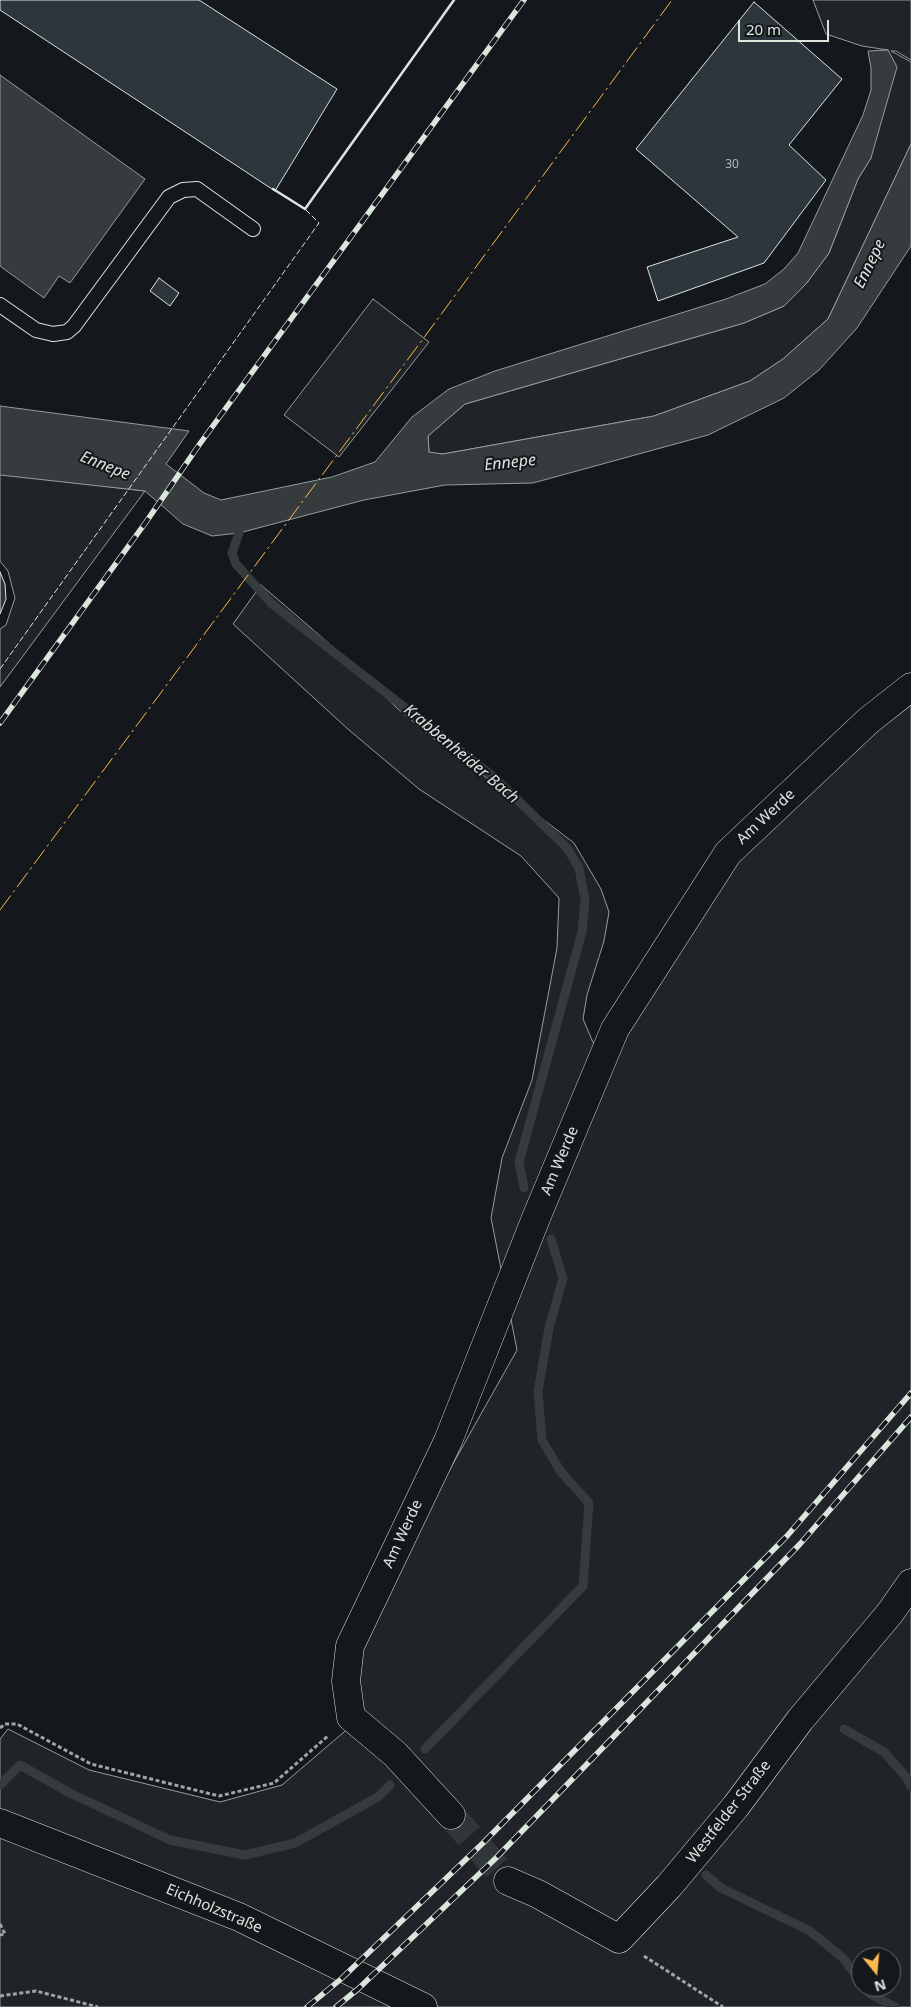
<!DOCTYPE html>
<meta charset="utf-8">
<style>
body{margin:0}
#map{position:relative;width:911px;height:2007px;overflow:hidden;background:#14181c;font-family:"Noto Sans",sans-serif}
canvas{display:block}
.north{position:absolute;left:851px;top:1947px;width:50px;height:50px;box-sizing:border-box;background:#14181c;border:1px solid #626a69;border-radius:50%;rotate:163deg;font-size:14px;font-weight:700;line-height:20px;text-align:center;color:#d8e6dc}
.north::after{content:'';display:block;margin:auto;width:18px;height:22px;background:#ffb74d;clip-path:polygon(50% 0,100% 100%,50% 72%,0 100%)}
.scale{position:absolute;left:738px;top:20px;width:91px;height:22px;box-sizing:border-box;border:2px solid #d8e6dc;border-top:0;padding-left:6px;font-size:15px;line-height:18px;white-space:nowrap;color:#d8e6dc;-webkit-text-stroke:4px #14181c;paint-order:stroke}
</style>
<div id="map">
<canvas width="911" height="2007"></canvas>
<div class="north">N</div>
<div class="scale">20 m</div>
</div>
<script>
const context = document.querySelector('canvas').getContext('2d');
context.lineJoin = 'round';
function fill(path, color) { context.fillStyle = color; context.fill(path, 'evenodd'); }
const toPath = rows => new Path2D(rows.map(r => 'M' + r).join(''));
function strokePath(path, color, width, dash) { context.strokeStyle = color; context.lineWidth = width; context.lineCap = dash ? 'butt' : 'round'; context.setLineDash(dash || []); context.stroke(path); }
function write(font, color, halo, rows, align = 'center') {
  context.font = font + ' "Noto Sans",sans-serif'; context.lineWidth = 4; context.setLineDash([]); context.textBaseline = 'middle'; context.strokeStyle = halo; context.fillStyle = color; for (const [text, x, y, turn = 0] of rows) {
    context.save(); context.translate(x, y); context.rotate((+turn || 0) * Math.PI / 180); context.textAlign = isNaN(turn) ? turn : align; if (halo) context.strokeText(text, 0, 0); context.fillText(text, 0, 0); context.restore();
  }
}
const green = toPath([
 [813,0,911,0,911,60,896,51,891,51,911,62,911,144,828,319,783,359,750,381,654,416,443,454,429,453,428,436,465,404,744,323,784,306,806,284,829,253,858,179,871,158,888,50,862,46,826,34,813,0],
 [373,299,429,342,339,457,284,415,373,299],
 [0,474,145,491,0,687,0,629,6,625,15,598,8,571,0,561,0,474],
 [261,585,339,652,398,709,444,747,519,801,574,843,601,889,609,912,604,941,587,995,583,1019,598,1054,733,854,911,694,911,2007,0,2007,0,1739,8,1729,89,1770,220,1802,282,1785,351,1726,351,1671,392,1572,517,1350,491,1218,502,1158,532,1080,557,948,559,898,521,856,419,789,349,730,233,624,261,585],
 [861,1957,891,1957,891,1987,861,1987,861,1957]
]);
fill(green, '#202428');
strokePath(green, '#939e99', 1);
const water = toPath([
 [888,50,897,67,871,158,858,179,829,253,806,284,784,306,744,323,465,404,428,436,429,452,443,454,654,416,750,381,783,359,828,319,911,144,911,246,857,328,819,370,784,398,708,435,533,483,445,485,364,500,239,533,212,536,183,524,145,491,0,475,0,406,189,431,166,464,204,493,221,500,332,477,375,462,412,417,449,389,495,371,726,299,765,284,784,269,798,253,863,115,871,90,871,68,868,51,888,50],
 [0,75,145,179,70,283,59,276,44,298,0,266,0,75]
]);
fill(water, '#363b3e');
strokePath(water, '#939e99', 1);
strokePath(toPath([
 [236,522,239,533,232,553,236,564,272,604,494,777,567,848,579,868,585,900,582,932,519,1162,524,1188],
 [844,1729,884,1752,906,1777,911,1786],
 [425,1749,583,1586,589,1503,561,1472,542,1440,538,1391,549,1328,563,1278,551,1239],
 [0,1785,20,1765,70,1793,170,1840,245,1855,295,1843,378,1797,390,1785],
 [706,1875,721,1888,810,1931,843,1958,861,1982],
 [865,1987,869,1993,895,2007]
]), '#363b3e', 9);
const building = toPath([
 [0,0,199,0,337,89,275,191,0,10,0,0],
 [754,2,842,79,789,145,826,180,764,263,658,301,647,267,738,237,636,149,754,2],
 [159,278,179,293,170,306,150,291,159,278],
 [0,572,5,584,6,599,0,614,0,572]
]);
fill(building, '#2c363c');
strokePath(building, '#d8e6dc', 1);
strokePath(toPath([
 [451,1815,508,1881]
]), '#313739', 28, [28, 14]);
const service = toPath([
 [0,305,36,330,53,334,67,332,74,326,169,197,183,190,197,189,253,229]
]);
const minor = toPath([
 [451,1815,395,1754,351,1717,346,1681,350,1646,448,1441,536,1218,615,1029,728,853,868,721,911,687],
 [508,1881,538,1894,619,1939,669,1886,736,1806,800,1720,890,1613,911,1583]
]);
const secondary = toPath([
 [0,1823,239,1917,423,2007]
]);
strokePath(service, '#d8e6dc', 16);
strokePath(minor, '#d8e6dc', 29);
strokePath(secondary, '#d8e6dc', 29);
strokePath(toPath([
 [0,1728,5,1724,17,1724,91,1764,219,1796,274,1783,329,1735],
 [0,1924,5,1934,0,1935],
 [644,1956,723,2007],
 [0,1996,36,1991,98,2007]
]), '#9da8a2', 3, [4, 2.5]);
strokePath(service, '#14181c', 14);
strokePath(minor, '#14181c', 28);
strokePath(secondary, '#14181c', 28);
const rail = toPath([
 [0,723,146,522,199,445,524,0],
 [307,2007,341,1979,483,1843,787,1536,911,1393],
 [336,2007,358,1989,496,1858,800,1544,911,1417]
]);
strokePath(rail, '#d8e6dc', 5.5);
strokePath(rail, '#14181c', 4, [11]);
strokePath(toPath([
 [0,669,319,223,305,209,274,189]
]), '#d8e6dc', 1, [6, 2.5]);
strokePath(toPath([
 [273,189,305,209,454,0]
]), '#d8e6dc', 2.5);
strokePath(toPath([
 [0,910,434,324,672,0]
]), '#ffb74d', 1, [18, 4, 2.5, 4]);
write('12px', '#adbab4', null, [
 ["30",732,165]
]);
write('15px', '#d8e6dc', '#14181c', [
 ["Am Werde",766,817,-43],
 ["Am Werde",560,1161,-67],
 ["Am Werde",403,1534,-65],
 ["Westfelder Straße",729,1812,-52],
 ["Eichholzstraße",214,1909,23]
]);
write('italic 16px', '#d8e6dc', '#14181c', [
 ["Ennepe",870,264,-64],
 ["Ennepe",510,463,-6],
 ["Ennepe",105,466,22],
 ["Krabbenheider Bach",461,754,40]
]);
</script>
